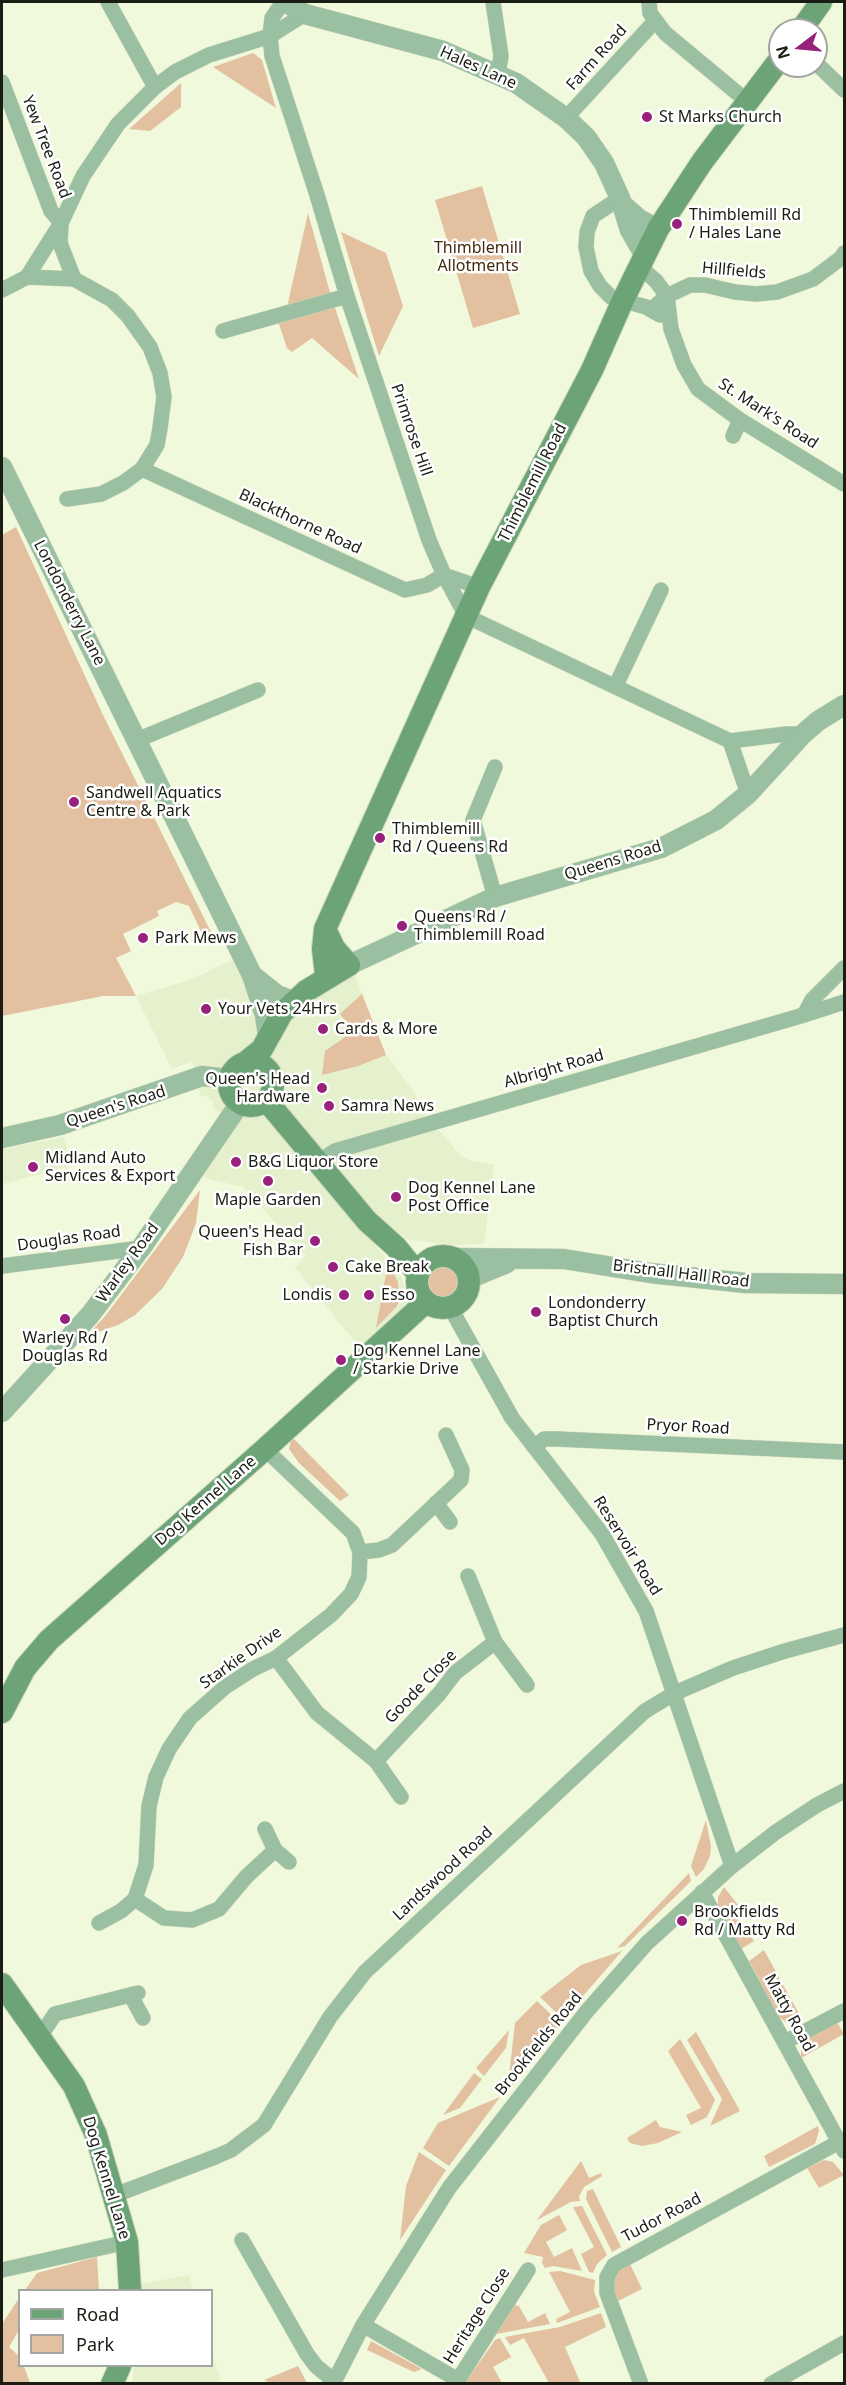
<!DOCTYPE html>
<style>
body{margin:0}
#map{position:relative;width:846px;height:2385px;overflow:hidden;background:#f0f9dc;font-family:"Noto Sans",sans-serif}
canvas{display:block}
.frame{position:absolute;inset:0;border:3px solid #1a1d13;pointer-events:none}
.legend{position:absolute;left:18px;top:2289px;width:195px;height:78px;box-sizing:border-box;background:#fff;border:2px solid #a3a5a1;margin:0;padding:8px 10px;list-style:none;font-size:18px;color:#1a1d13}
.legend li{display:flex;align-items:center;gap:12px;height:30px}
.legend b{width:30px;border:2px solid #a3a5a1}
.north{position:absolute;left:768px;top:18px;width:60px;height:60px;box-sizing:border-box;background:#fff;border:2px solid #a3a5a1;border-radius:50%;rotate:254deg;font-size:16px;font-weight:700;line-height:24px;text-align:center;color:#1a1d13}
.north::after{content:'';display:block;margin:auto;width:21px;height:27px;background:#98217c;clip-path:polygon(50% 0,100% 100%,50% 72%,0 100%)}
</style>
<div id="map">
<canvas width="846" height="2385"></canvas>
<div class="frame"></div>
<ul class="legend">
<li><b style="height:8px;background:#6ca478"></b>Road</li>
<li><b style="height:16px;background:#e2c0a0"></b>Park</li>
</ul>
<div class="north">N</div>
</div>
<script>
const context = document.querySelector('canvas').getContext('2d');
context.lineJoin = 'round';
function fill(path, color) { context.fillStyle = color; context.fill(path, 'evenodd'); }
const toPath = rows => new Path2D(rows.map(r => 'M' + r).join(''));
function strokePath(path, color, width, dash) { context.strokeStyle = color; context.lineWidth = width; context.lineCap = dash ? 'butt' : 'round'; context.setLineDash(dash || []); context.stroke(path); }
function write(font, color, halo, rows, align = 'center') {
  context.font = font + ' "Noto Sans",sans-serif'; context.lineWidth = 5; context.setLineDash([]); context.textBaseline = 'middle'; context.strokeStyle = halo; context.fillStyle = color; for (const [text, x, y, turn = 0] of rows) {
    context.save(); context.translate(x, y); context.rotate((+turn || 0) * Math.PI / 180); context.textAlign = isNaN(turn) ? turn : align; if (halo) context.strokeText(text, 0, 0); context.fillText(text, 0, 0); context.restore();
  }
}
fill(toPath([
 [243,957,271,1004,291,1010,349,965,355,976,386,1055,413,1090,424,1113,461,1156,469,1160,494,1165,484,1244,453,1245,409,1240,392,1228,375,1245,401,1276,405,1291,405,1303,400,1313,360,1348,295,1267,306,1256,243,1187,209,1179,193,1172,229,1120,213,1108,213,1102,207,1096,201,1096,192,1061,172,1069,136,996,193,979,224,963],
 [64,1137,71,1166,2,1184,2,1149],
 [189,2275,193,2290,136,2290,135,2285],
 [212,2353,221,2383,132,2383,134,2366,212,2366]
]), '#e5f0cc');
fill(toPath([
 [253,53,262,60,276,108,213,67],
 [181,83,181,107,150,131,129,129],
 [482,186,520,314,473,328,435,200],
 [308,213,331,296,359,379,312,338,292,352,287,348,278,321,292,317,288,303],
 [341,232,386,253,403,306,379,356],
 [16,527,103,715,211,932,206,942,189,906,176,902,157,911,159,916,123,934,131,951,116,958,136,996,103,996,2,1016,2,535],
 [362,994,386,1055,358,1066,322,1075,325,1051,354,1031,340,1014],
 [200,1190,196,1223,190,1239,183,1257,162,1289,135,1315,118,1325,87,1336,106,1315],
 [388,1263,398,1282,399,1300,397,1306,376,1328],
 '425 1283a17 17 0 1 1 34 0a17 17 0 1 1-34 0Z',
 [292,1437,349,1495,340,1501,299,1463,289,1449],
 [706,1820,711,1846,710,1856,704,1869,696,1877,691,1866],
 [689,1873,691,1881,625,1946,617,1948],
 [724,1887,738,1905,732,1911,754,1941,741,1949,718,1908,718,1897],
 [764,1950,803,2021,798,2024,787,2023,779,2017,753,1968,749,1961],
 [622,1951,563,2019,540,1997,581,1965],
 [537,2001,560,2023,507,2093,515,2023],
 [837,2022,844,2034,801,2058,801,2041],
 [509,2030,506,2048,484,2076,476,2068],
 [696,2032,740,2111,710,2126,722,2099,687,2040],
 [680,2039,715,2100,707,2117,691,2125,686,2115,701,2108,668,2051],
 [474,2073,482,2079,460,2108,443,2115],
 [500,2097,449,2166,423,2148,438,2123],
 [656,2120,660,2127,682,2132,658,2143,642,2146,630,2143,627,2138],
 [818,2126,819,2131,815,2144,769,2167,764,2156],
 [419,2152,446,2170,400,2240,406,2186],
 [824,2160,833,2162,844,2175,819,2188,807,2168],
 [581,2161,589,2178,601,2173,602,2176,584,2187,579,2196,580,2201,571,2202,537,2220],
 [593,2189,621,2247,612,2252,586,2199,587,2191],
 [582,2206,607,2255,597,2264,593,2273,589,2272,581,2254,594,2247,573,2207],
 [559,2215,567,2230,546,2242,554,2257,572,2248,582,2271,553,2266,545,2268,542,2263,543,2257,524,2253,541,2225],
 [97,2257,99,2290,25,2290,37,2273],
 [630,2264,642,2289,616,2302,613,2292,614,2276,616,2271],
 [560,2271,595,2280,594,2292,600,2307,557,2323,556,2319,570,2312,549,2272],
 [19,2298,19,2330,9,2347,19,2356,20,2366,24,2366,30,2383,2,2383,2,2324],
 [513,2305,519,2306,528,2322,545,2313,550,2324,496,2334],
 [601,2313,606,2327,565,2347,580,2382,578,2383,549,2383,524,2338,510,2345,505,2337,560,2327],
 [500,2338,511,2357,493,2367,502,2383,465,2383,495,2340],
 [371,2341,422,2369,414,2372,367,2350],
 [298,2366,307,2383,270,2383,264,2380]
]), '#e2c0a0');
const minor = toPath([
 [108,2,155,87],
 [283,2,272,18,270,36,272,56,317,195,347,296,429,540,444,575,466,616,730,741,786,734,803,734],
 [493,2,501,56,498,74],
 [649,2,650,13,665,33,748,102],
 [816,63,844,90],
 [2,82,51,211,61,223],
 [566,118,655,21],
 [620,198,593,216,587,232,586,247,591,271,600,286,611,297,646,307,660,315],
 [61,224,60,243,74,279],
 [640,267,656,281,667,296,671,329,684,365,698,389,740,420,844,484],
 [27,277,61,223,83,176,118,124,155,87,175,72,209,55,270,36,305,14],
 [2,290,27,277,74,279,112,300,128,316,150,347,160,373,164,397,160,428,157,445,142,469,123,483,101,494,67,499],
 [651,310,667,296,690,285,705,285,735,292,756,294,777,292,813,279,841,258,844,253],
 [223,331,347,296],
 [733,436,740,420],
 [142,469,405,590,427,585,444,575,479,587],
 [616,685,661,590],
 [137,740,258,690],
 [730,741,748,794],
 [495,767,473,820,495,897],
 [804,1015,812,1000,844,968],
 [317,1163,335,1151,804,1015,844,1002],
 [2,1266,141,1248],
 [450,1307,512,1418,602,1534,646,1611,732,1866],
 [534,1447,544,1439,557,1439,844,1452],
 [436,1503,450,1522],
 [360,1552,379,1550,392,1545,461,1480,462,1470,446,1435],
 [468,1576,495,1642,527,1685],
 [276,1658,317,1713,376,1761,401,1797],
 [376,1761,439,1694,455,1673,495,1642],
 [265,1829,275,1850,289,1862],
 [702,1892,844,2151],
 [135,1899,164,1918,192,1920,219,1909,246,1877,275,1850],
 [99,1923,121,1911,135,1899,146,1865,149,1806,156,1777,169,1749,190,1718,225,1687,253,1669,276,1658,331,1615,351,1594,359,1577,360,1552,353,1533,265,1449],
 [131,1996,143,2018],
 [39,2038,55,2014,138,1993],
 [785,2042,844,2011],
 [115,2195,215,2157,231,2150,264,2125,330,2017,365,1972,645,1711,675,1693,733,1668,785,1651,844,1635],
 [242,2240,307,2354,316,2366,334,2381],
 [2,2270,127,2242],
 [363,2325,458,2380,528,2270],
 [333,2384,363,2325,449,2188,587,2011,647,1943,732,1866,776,1832,817,1805,844,1791],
 [641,2384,607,2293,607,2277,614,2265,839,2142],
 [771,2384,844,2343]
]);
const tertiary = toPath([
 [285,2,305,14,443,51,516,83,566,118,586,137,604,163,620,198,630,230,645,256],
 [622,204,639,219,658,229],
 [2,467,252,975,265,1015,268,1036],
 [349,965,495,897,661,848,716,820,748,794,803,734,818,721,844,705],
 [252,975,277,995,295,1002],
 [2,1138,60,1125,202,1076,229,1079],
 [452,1258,564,1259,650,1273,746,1283,844,1284],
 [468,1279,507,1263],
 [2,1412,90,1315,141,1248,240,1103]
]);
const secondary = toPath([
 [801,30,821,2],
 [326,976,323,949,325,929,479,587,592,370,623,300,658,229,702,162,780,59],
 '229 1084a22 22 0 1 1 44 0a22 22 0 1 1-44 0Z',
 [246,1062,262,1049,282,1013,306,991,349,965,334,948,325,929],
 [266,1100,367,1221,396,1247,418,1274],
 '417 1282a26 26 0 1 1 52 0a26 26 0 1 1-52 0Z',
 [2,1712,25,1668,49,1640,265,1449,426,1302],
 [2,1984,74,2086,96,2135,127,2242,130,2290],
 [112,2384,120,2366]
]);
strokePath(minor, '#ced6bc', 16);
strokePath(tertiary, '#ced6bc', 21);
strokePath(secondary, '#ced6bc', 24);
strokePath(minor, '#9abfa1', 15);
strokePath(tertiary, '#9abfa1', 20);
strokePath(secondary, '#6ca478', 22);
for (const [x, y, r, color] of [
 [647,117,6,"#98217c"],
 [677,224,6,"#98217c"],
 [74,802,6,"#98217c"],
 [380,838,6,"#98217c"],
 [402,926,6,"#98217c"],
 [143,938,6,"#98217c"],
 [206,1009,6,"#98217c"],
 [323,1029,6,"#98217c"],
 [322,1088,6,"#98217c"],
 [329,1106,6,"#98217c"],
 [236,1162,6,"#98217c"],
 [33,1167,6,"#98217c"],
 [268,1181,6,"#98217c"],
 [396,1197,6,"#98217c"],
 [315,1241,6,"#98217c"],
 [333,1267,6,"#98217c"],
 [344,1295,6,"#98217c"],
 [369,1295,6,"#98217c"],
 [536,1312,6,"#98217c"],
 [65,1319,6,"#98217c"],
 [341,1360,6,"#98217c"],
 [682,1921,6,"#98217c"]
]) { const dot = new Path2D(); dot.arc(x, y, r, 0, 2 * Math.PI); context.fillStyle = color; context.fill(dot); strokePath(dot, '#fff', 2); }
write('16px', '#1a1d13', '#fff', [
 ["Farm Road",597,58,-48],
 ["Hales Lane",478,68,24],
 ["Yew Tree Road",46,147,69],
 ["Hillfields",734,271,5],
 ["St. Mark's Road",768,414,33],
 ["Primrose Hill",411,430,71],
 ["Thimblemill Road",533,483,-63],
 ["Blackthorne Road",300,522,25],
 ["Londonderry Lane",69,603,63],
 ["Queens Road",613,861,-17],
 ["Albright Road",554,1069,-16],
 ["Queen's Road",116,1107,-18],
 ["Douglas Road",69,1239,-8],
 ["Warley Road",128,1263,-54],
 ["Bristnall Hall Road",681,1274,7],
 ["Pryor Road",688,1427,3],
 ["Dog Kennel Lane",206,1501,-41],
 ["Reservoir Road",627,1546,58],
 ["Starkie Drive",241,1658,-35],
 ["Goode Close",421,1687,-46],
 ["Landswood Road",443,1874,-43],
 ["Matty Road",789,2013,61],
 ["Brookfields Road",539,2044,-51],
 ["Dog Kennel Lane",106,2178,73],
 ["Tudor Road",662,2218,-28],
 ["Heritage Close",477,2316,-58]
]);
write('16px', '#1a1d13', '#fff', [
 ["St Marks Church",659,117],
 ["Thimblemill Rd",689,215],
 ["/ Hales Lane",689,233],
 ["Sandwell Aquatics",86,793],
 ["Centre & Park",86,811],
 ["Thimblemill",392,829],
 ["Rd / Queens Rd",392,847],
 ["Queens Rd /",414,917],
 ["Thimblemill Road",414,935],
 ["Park Mews",155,938],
 ["Your Vets 24Hrs",218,1009],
 ["Cards & More",335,1029],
 ["Queen's Head",310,1079,"right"],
 ["Hardware",310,1097,"right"],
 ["Samra News",341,1106],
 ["Midland Auto",45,1158],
 ["Services & Export",45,1176],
 ["B&G Liquor Store",248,1162],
 ["Dog Kennel Lane",408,1188],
 ["Post Office",408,1206],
 ["Maple Garden",268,1200,"center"],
 ["Queen's Head",303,1232,"right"],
 ["Fish Bar",303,1250,"right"],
 ["Cake Break",345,1267],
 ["Londis",332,1295,"right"],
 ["Esso",381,1295],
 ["Londonderry",548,1303],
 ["Baptist Church",548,1321],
 ["Warley Rd /",65,1338,"center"],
 ["Douglas Rd",65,1356,"center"],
 ["Dog Kennel Lane",353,1351],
 ["/ Starkie Drive",353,1369],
 ["Brookfields",694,1912],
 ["Rd / Matty Rd",694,1930]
], 'left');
write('16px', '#452a0c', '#fff', [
 ["Thimblemill",478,248],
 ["Allotments",478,266]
]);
</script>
